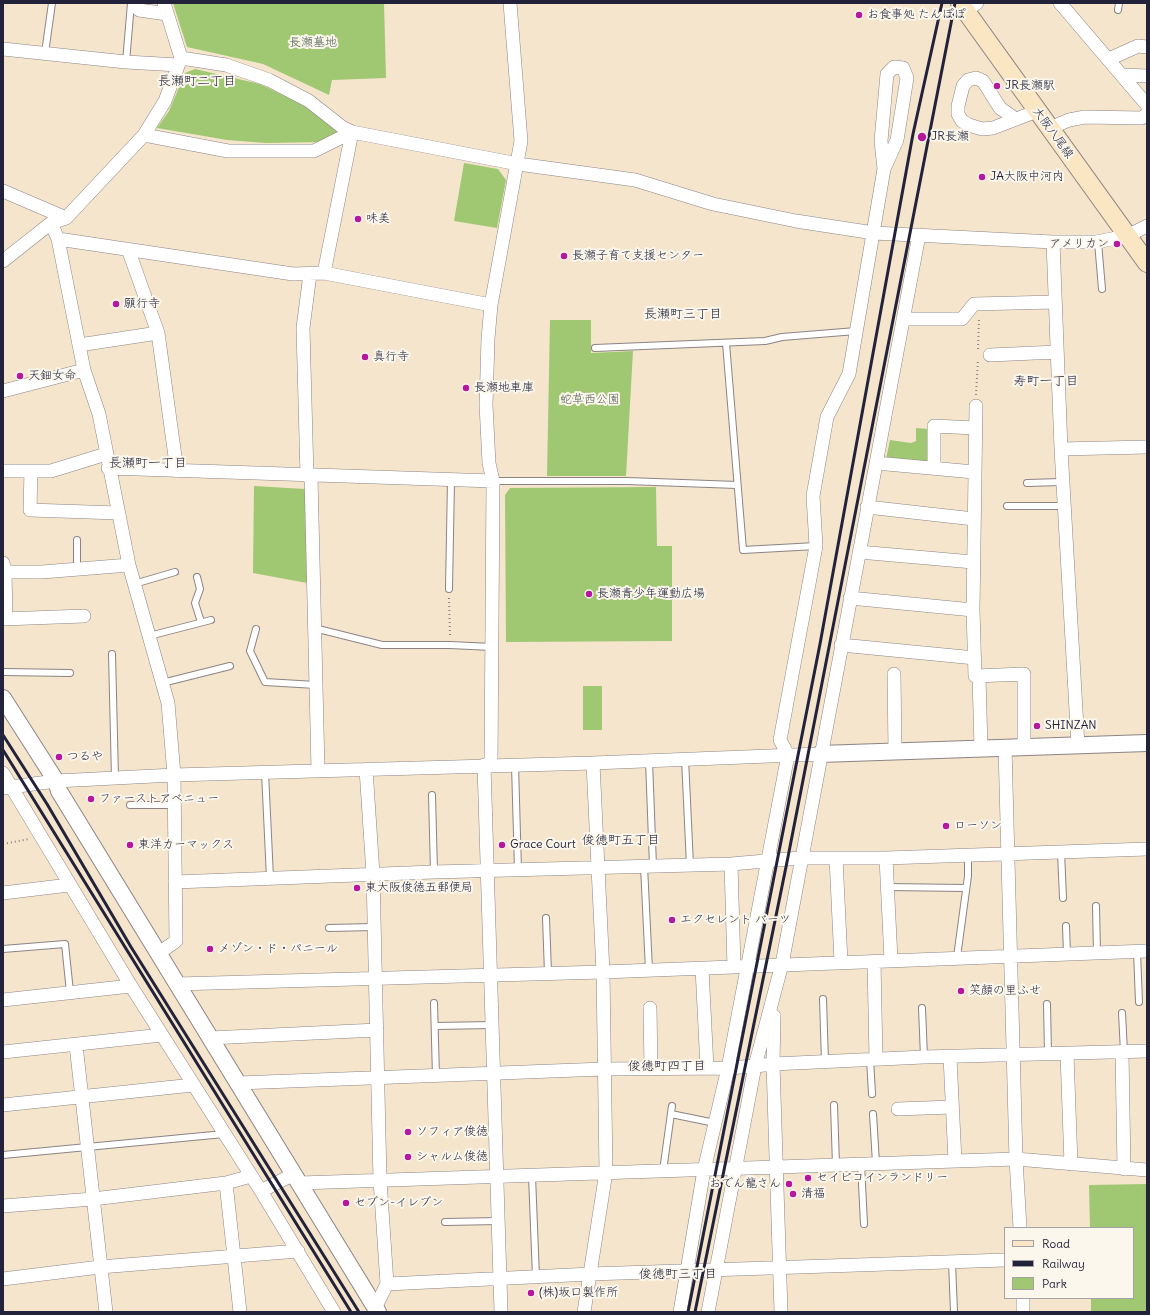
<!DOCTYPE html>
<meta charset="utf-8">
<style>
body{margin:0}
#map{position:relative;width:1150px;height:1315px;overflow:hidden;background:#f5e5cd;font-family:Delius,sans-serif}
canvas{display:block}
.frame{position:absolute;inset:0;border:4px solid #22223b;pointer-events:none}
.legend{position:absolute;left:1004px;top:1227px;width:130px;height:72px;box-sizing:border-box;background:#fbf7ec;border:1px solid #a4a2a5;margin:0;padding:5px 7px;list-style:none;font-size:12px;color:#22223b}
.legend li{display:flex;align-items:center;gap:8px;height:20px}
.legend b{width:20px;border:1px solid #a4a2a5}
</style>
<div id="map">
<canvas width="1150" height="1315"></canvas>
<div class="frame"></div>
<ul class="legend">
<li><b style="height:5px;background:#fbe6c4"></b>Road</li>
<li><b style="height:5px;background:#22223b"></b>Railway</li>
<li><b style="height:11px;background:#a0c873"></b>Park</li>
</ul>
</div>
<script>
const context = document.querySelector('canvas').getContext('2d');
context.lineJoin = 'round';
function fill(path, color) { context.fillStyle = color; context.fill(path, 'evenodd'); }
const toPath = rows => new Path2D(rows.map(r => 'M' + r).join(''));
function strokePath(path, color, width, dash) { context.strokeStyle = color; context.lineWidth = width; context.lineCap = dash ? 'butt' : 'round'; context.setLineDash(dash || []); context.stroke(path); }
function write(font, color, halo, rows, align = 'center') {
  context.font = font + ' Delius,"Klee One",sans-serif'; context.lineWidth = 4; context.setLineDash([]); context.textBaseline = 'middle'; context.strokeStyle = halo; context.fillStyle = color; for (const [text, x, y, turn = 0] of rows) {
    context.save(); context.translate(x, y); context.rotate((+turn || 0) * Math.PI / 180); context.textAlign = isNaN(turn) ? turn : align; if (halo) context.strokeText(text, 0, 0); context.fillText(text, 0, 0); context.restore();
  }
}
fill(toPath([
 [173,3,384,3,386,78,332,80,329,95,263,64,187,47],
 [195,69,260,84,303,105,336,129,339,133,325,142,266,143,227,140,157,128,169,111,185,73],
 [464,163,498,169,506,180,497,228,454,221],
 [550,320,591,320,591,353,633,351,626,476,547,476],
 [916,428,928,429,927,461,923,464,886,459,890,440,911,443,916,441],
 [254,486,305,489,307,583,253,573],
 [656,487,657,546,672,546,672,641,506,642,505,495,510,488],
 [583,686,602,686,602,730,583,730],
 [1147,1184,1147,1312,1091,1312,1091,1298,1133,1298,1133,1228,1090,1228,1089,1185]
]), '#a0c873');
const service = toPath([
 [1118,10,1119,3],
 [45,53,52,3],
 [126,62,131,3],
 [1098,242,1102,289],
 [726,343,743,550,816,546],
 [595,348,765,341,782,337,856,331],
 [493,481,627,481,737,485],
 [1027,483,1062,482],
 [1007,506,1064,506],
 [77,540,77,569],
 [197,577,200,589,195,603,201,622],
 [134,584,175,572],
 [449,589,451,480],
 [314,628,382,645,450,645,492,647],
 [256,629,250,651,265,682,316,685],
 [149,636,211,620],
 [112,654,115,778],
 [3,672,70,673],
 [162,683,230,666],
 [685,759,690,865],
 [649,761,653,866],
 [515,765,518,870],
 [265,772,270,878],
 [432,795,434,872],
 [130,805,174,805],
 [1061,852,1063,898],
 [644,866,649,970],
 [887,887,966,888],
 [1096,906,1097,953],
 [546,918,548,973],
 [1066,926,1067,954],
 [329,928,374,927],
 [3,949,65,944,70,992],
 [1137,952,1139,1002],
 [957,957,968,876,968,855],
 [823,999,825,1062],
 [434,1003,436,1077],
 [1047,1004,1048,1054],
 [922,1008,924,1057],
 [1122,1013,1124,1052],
 [435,1026,492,1025],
 [870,1059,872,1094],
 [834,1105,836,1165],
 [671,1114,715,1123],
 [873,1114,876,1163],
 [3,1155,224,1134],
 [861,1164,864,1224],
 [663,1171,672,1106],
 [532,1176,536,1277],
 [445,1222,498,1221],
 [952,1262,954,1312]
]);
const minor = toPath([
 [135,3,139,10,167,14],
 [1060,3,1147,105],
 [965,11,977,3],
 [3,49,126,62,178,65],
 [181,58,226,65,269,80,309,101,342,127,352,132,518,164,635,180,713,204,796,221,874,233,1053,242,1096,242,1127,236,1147,226],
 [1109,59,1138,46,1147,47],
 [1122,75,1147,76],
 [1014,118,1000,108,983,81,976,78,968,80,963,86,958,106,958,114,962,121,969,125,982,129,993,128,1037,111],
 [1050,128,1069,120,1085,117,1142,118,1147,114],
 [144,135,228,151,314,151,352,132],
 [3,191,66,218],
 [51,223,58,239,84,370,99,414,129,565,168,703,174,775,176,941,159,953],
 [58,239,293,274,324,273,491,305],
 [1053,242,1061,449,1078,745],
 [128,249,158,333,177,471],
 [3,261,51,223,66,218,144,135,165,101,181,58,164,3],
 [324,273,352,132],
 [903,319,962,319,974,304,1055,302],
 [79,345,158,333],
 [990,355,1057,352],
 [3,391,84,370],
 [976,406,973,610,975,676,1024,674,1024,747],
 [1061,449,1147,447],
 [876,463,974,472],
 [108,468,493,481],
 [934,468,934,426,975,428],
 [3,471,51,471,106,454],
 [31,471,30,510,118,513],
 [307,476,303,328,310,274],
 [311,476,318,770],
 [867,507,974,519],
 [859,552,973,562],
 [3,563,5,572,42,572,129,565],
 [5,572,6,619],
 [850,598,973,610],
 [3,619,84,616],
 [841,645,975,658],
 [894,674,895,751],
 [979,676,981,748],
 [1005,747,1016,1159,1020,1228],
 [484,765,501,1312],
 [491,765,493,481,489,463,486,405,488,339,491,305,521,141,510,3],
 [366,769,373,874,380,1180,387,1284,375,1308],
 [3,773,131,986,261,1191,294,1174],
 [3,788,56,781,174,775,593,763,820,754],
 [836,858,841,962],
 [886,858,1147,849],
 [731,864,734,967],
 [175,882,434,872,731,864,800,858,886,858,891,960],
 [3,893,69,885],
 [874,961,876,1059],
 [702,968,707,1068],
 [177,984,603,972,1147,951],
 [3,1000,131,986],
 [650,1008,651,1069],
 [774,1016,773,1064,924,1057,1147,1051],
 [210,1038,377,1030],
 [76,1045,106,1312],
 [3,1052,162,1035],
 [1122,1052,1124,1169],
 [1067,1054,1071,1164],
 [950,1057,955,1161],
 [238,1083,604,1069,728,1068,755,1066,708,1312],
 [3,1105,193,1085],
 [898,1109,952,1107],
 [226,1183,240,1312],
 [300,1183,1016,1159,1147,1170],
 [261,1191,334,1312],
 [3,1206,93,1199,226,1183,251,1176],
 [3,1279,100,1267,298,1251],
 [387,1284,591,1274,1005,1260],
 [1023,1298,1023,1312],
 [584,1312,606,1172,603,972,593,763],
 [680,1312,704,1170,728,1068,788,755,780,740,816,546,813,496,827,417,849,374,884,169,881,141,887,74,894,67,903,68,907,78,897,140,884,169],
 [781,1312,773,1064,755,1066,782,964,919,235]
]);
const tertiary = toPath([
 [3,698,56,781,59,791,378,1312],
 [820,754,1147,743]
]);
const secondary = toPath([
 [960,3,1147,263]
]);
strokePath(service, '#8c8484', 8);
strokePath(minor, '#8c8484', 14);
strokePath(tertiary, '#8c8484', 18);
strokePath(secondary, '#8c8484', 20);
strokePath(toPath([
 [978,349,979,319],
 [976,395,978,359],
 [449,598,450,636],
 [3,844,29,839]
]), '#8c8484', 2, [1, 3]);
strokePath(service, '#fff', 6);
strokePath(minor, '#fff', 13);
strokePath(tertiary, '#fff', 16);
strokePath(secondary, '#fbe6c4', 18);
strokePath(toPath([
 [3,735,47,804,131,947,359,1312],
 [3,750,351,1312],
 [688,1312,820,644,913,134,942,3],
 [695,1312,787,862,955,3]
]), '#22223b', 3);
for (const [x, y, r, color] of [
 [859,15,4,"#b5179e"],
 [997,86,4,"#b5179e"],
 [922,137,5,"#b5179e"],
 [982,177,4,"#b5179e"],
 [358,219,4,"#b5179e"],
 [1117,244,4,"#b5179e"],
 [564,256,4,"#b5179e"],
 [116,304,4,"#b5179e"],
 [365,357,4,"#b5179e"],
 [20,376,4,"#b5179e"],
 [466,388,4,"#b5179e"],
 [589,594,4,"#b5179e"],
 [1037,726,4,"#b5179e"],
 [59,757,4,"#b5179e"],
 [91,799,4,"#b5179e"],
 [946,826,4,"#b5179e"],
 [130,845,4,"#b5179e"],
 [502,845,4,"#b5179e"],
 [357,888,4,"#b5179e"],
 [672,920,4,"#b5179e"],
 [210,949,4,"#b5179e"],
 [961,991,4,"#b5179e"],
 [408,1132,4,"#b5179e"],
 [408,1157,4,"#b5179e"],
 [808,1178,4,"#b5179e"],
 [789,1184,4,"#b5179e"],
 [793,1194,4,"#b5179e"],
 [346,1203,4,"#b5179e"],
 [531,1293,4,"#b5179e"]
]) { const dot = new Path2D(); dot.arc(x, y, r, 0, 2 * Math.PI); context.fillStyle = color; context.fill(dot); strokePath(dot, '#fbf7ec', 1.5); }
write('12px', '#22223b', '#fbf7ec', [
 ["お食事処 たんぽぽ",867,15],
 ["JR長瀬駅",1005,86],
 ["JR長瀬",931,137],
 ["JA大阪中河内",990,177],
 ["味美",366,219],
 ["アメリカン",1109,244,"right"],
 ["長瀬子育て支援センター",572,256],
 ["願行寺",124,304],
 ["真行寺",373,357],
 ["天鈿女命",28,376],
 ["長瀬地車庫",474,388],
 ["長瀬青少年運動広場",597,594],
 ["SHINZAN",1045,726],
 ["つるや",67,757],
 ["ファーストアベニュー",99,799],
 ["ローソン",954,826],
 ["東洋カーマックス",138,845],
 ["Grace Court",510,845],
 ["東大阪俊徳五郵便局",365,888],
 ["エクセレント バーツ",680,920],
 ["メゾン・ド・パニール",218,949],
 ["笑顔の里ふせ",969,991],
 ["ソフィア俊徳",416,1132],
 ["シャルム俊徳",416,1157],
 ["セイビコインランドリー",816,1178],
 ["おでん龍さん",781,1184,"right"],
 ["清福",801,1194],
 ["セブン-イレブン",354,1203],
 ["(株)坂口製作所",539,1293]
], 'left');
write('12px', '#4e5c4f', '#fbf7ec', [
 ["長瀬墓地",313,43],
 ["蛇草西公園",590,400]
]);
write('12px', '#22223b', '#fbf7ec', [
 ["大阪八尾線",1053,133,54]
]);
write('13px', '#22223b', '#fbf7ec', [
 ["長瀬町二丁目",197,81],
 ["長瀬町三丁目",683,314],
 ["寿町一丁目",1046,381],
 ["長瀬町一丁目",148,463],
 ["俊徳町五丁目",621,840],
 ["俊徳町四丁目",667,1066],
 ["俊徳町三丁目",678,1274]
]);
</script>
